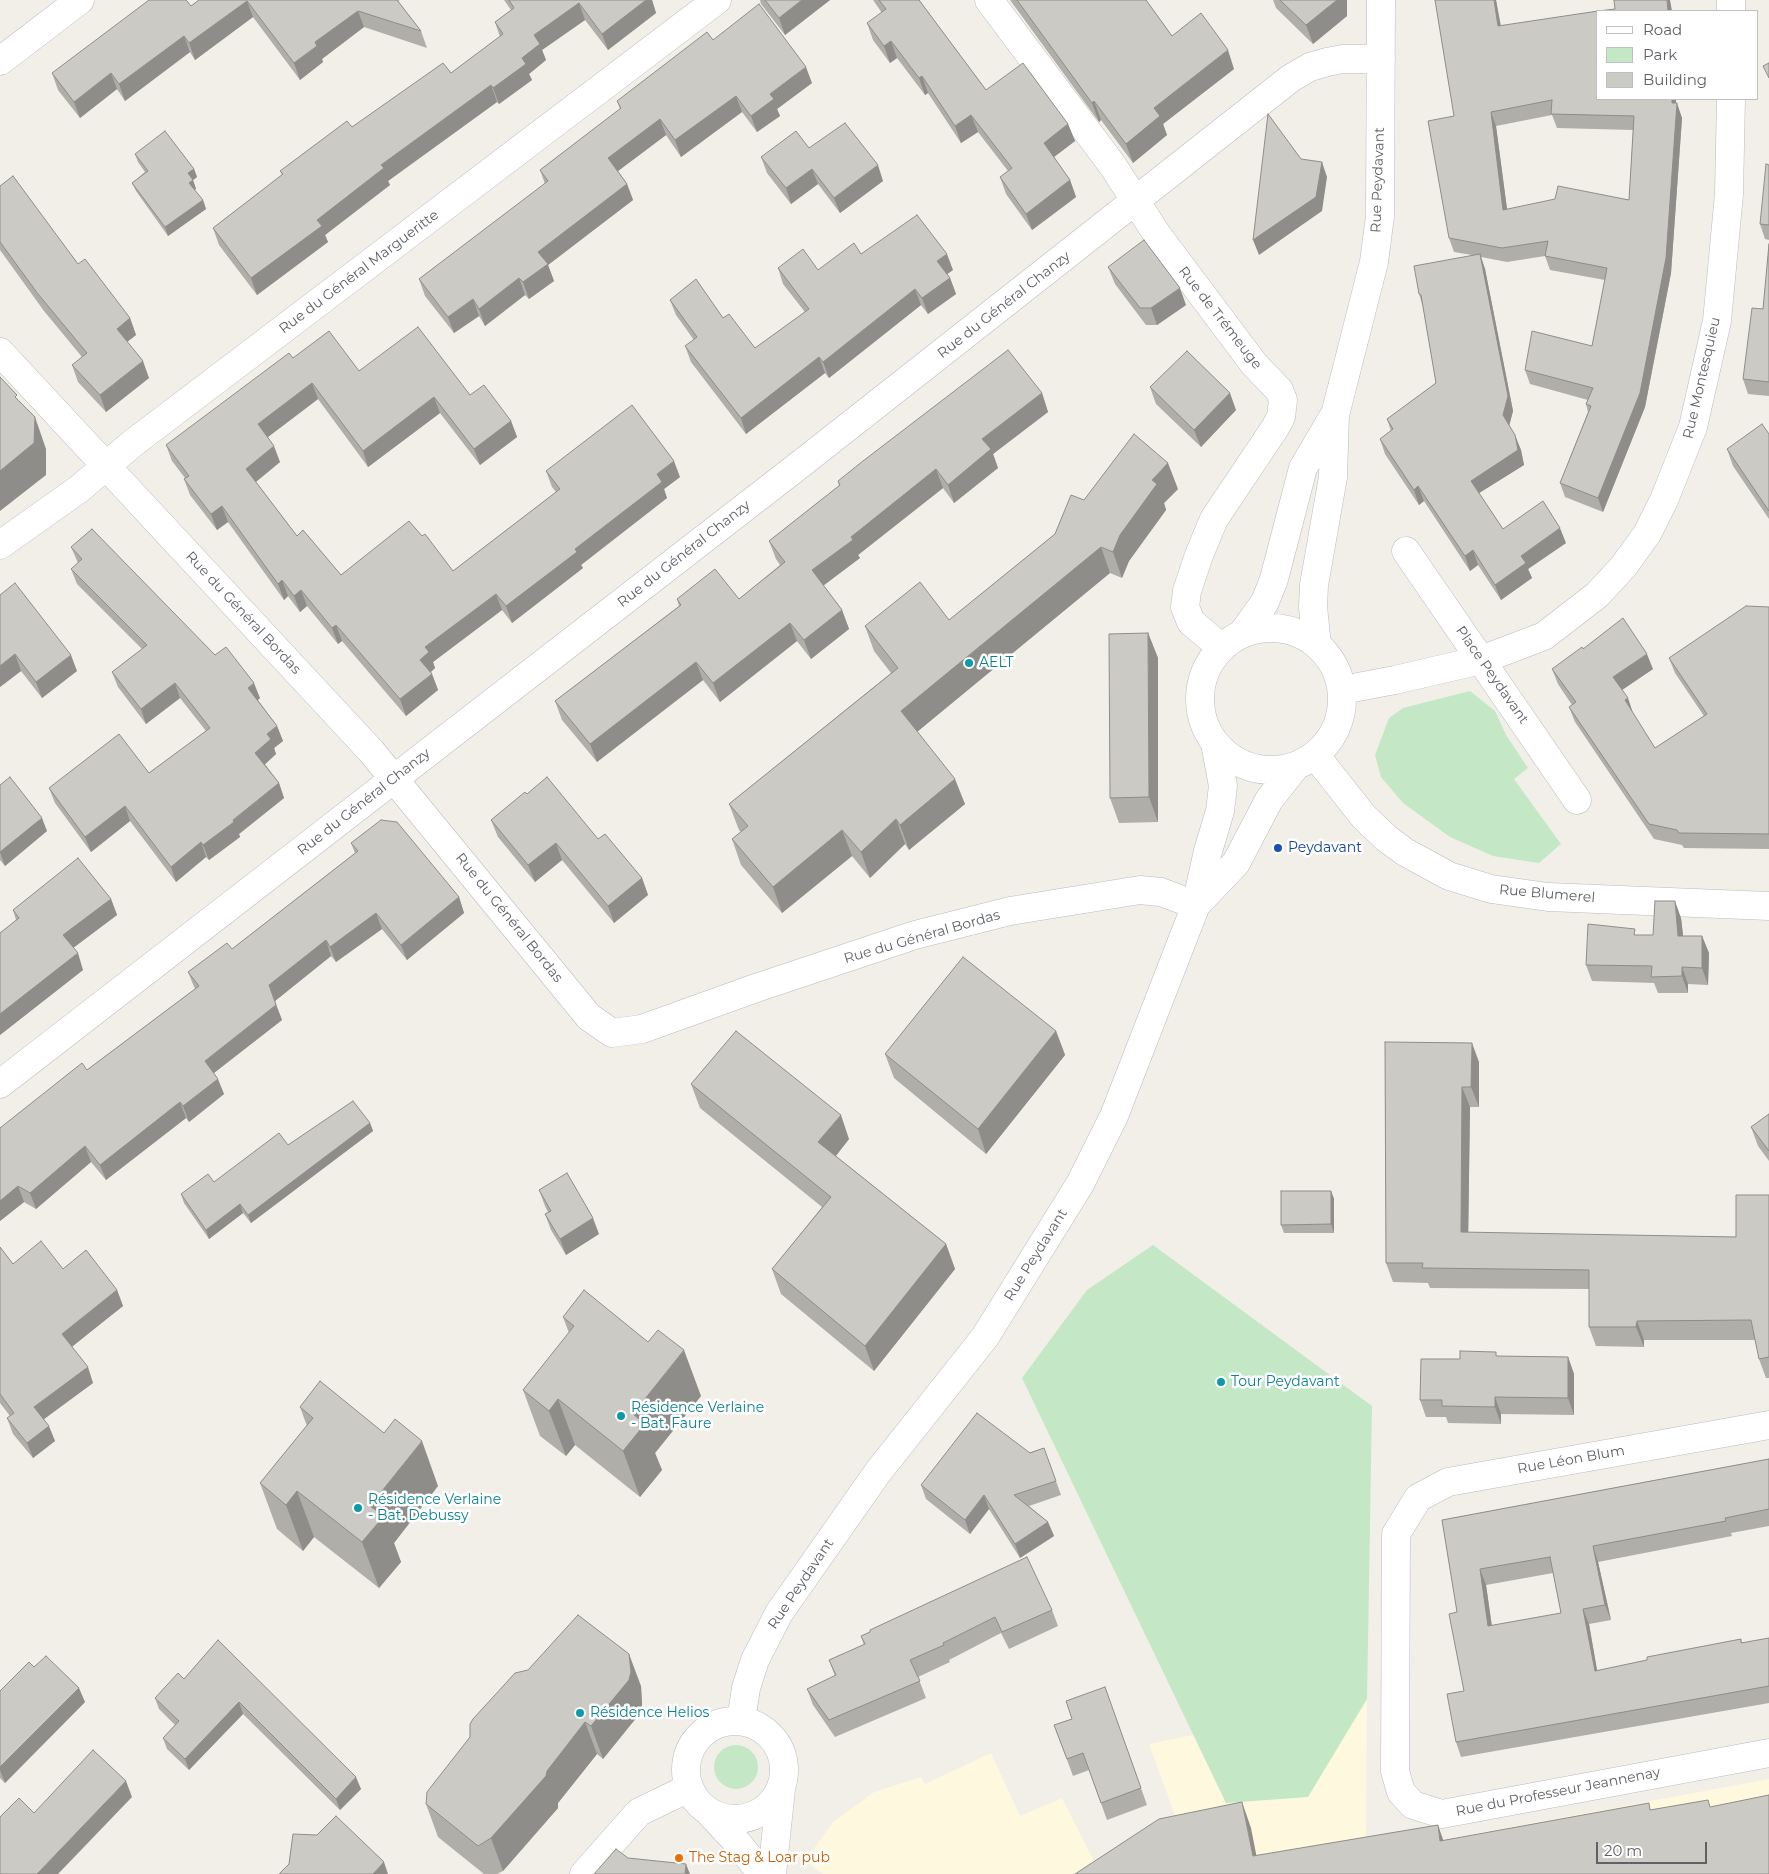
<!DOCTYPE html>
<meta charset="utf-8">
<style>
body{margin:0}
#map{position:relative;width:1769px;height:1874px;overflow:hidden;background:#f1efe7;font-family:Montserrat,sans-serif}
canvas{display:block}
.legend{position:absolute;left:1596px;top:10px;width:162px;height:90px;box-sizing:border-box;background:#fff;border:1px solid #bfc0c2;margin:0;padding:6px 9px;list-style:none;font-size:15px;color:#5e6267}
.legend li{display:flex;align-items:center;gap:10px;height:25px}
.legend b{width:25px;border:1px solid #bfc0c2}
.scale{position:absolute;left:1596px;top:1842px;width:111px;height:22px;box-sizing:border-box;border:2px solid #5e6267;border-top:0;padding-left:6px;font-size:15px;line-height:18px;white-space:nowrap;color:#5e6267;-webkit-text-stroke:4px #fff;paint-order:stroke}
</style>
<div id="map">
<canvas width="1769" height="1874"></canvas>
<ul class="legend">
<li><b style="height:6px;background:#fff"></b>Road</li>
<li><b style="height:14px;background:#c4e8c5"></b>Park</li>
<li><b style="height:14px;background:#cccac4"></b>Building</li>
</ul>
<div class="scale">20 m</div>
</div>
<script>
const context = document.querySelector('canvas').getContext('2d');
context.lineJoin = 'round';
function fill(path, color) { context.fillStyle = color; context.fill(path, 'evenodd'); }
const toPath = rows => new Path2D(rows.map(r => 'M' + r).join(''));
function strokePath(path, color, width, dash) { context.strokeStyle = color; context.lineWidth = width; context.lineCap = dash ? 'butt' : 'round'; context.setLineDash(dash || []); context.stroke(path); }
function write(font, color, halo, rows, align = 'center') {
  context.font = font + ' Montserrat,sans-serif'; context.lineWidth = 5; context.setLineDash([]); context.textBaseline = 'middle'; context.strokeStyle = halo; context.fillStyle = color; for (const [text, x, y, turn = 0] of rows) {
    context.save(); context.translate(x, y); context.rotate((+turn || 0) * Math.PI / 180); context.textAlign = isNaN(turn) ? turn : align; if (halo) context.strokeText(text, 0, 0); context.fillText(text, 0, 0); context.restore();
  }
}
fill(toPath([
 [1367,1699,1366,1854,1769,1779,1769,1874,823,1874,805,1861,833,1822,874,1792,921,1777,925,1784,991,1753,1020,1816,1062,1798,1095,1863,1175,1816,1149,1744]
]), '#fef8de');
fill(toPath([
 [1470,691,1495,711,1506,735,1528,768,1514,779,1561,844,1539,863,1493,856,1450,837,1403,803,1381,777,1375,755,1389,718,1403,708],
 [1153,1245,1372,1406,1367,1699,1308,1797,1226,1803,1022,1378,1087,1290],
 '714 1767a22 22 0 1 1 44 0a22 22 0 1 1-44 0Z'
]), '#c4e8c5');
const minor = toPath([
 [989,0,1113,166,1158,236,1254,364,1279,390,1283,400,1281,417,1275,428,1214,519,1199,555,1187,591,1185,607,1191,622,1222,648],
 [1731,0,1731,11],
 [0,61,80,0],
 [0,352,371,751,589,1017,612,1033,642,1029,756,988,915,935,1010,911,1140,890,1161,892,1196,905],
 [0,545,79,489,133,443,717,0],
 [1406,551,1577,800],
 '1200 699a71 71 0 1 1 142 0a71 71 0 1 1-142 0Z',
 [1242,634,1265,602,1274,579,1303,468,1333,417],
 [1317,645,1313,607,1314,585,1333,477,1335,415,1374,262,1380,216,1381,0],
 [1342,690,1395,680,1481,660,1544,636,1597,595,1623,567,1647,534,1664,500,1693,427,1717,321,1729,194,1731,99],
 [1315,755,1364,817,1386,838,1405,852,1449,876,1491,889,1548,897,1769,906],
 [1196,905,1208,851,1220,811,1223,786,1215,743],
 [0,1084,802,463,1291,78,1310,67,1327,62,1343,59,1381,59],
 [1769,1425,1448,1482,1418,1498,1396,1534,1395,1771,1401,1792,1413,1805,1442,1814,1769,1753],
 [741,1721,746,1688,755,1660,779,1613,878,1472,985,1337,1080,1184,1114,1116,1196,905,1236,863,1269,800,1295,767],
 '686 1770a49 49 0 1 1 98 0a49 49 0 1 1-98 0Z',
 [708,1811,735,1840,762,1874],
 [584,1874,639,1812,689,1788],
 [772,1874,781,1789]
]);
strokePath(minor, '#b9bcc0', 29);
strokePath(minor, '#fff', 28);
fill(toPath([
 [199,0,400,0,398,1,421,31,427,48,364,27,322,59,323,62,300,80,253,17,195,60,190,52,125,101,117,89,80,118,58,90,52,73,191,6],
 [504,0,652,0,656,13,608,50,585,20,542,50,546,60,529,74,532,80,499,104,497,102,388,181,390,185,325,235,328,242,257,295,219,245,213,228,282,175,280,171,352,127,451,73,500,37,495,22,511,10],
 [760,0,830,0,785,35,761,4],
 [873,0,919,0,986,90,1068,124,1075,141,1054,157,1070,180,1076,197,1032,230,1006,194,1000,177,1008,171,978,132,961,143,928,93,925,95,897,58,890,63,873,40,867,23,882,13],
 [1010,0,1146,0,1172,36,1234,69,1163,124,1167,135,1133,163,1101,120,1099,122],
 [1273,0,1347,0,1347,16,1313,44,1276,8],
 [1496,0,1501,26,1598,99,1676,99,1676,103,1682,118,1671,273,1645,407,1603,512,1565,497,1560,483,1588,412,1586,404,1588,400,1530,384,1525,370,1592,346,1605,280,1550,270,1545,256,1507,262,1481,257,1485,269,1513,411,1509,426,1521,450,1524,465,1479,493,1503,529,1566,543,1528,569,1532,578,1501,600,1478,565,1470,571,1424,501,1419,505,1385,454,1380,439,1391,431,1387,419,1436,383,1423,307,1419,294,1472,255,1454,252,1449,238,1454,116],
 [1552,115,1557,128,1633,130,1629,200,1507,209,1496,126],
 [713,40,812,83,777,109,780,116,757,132,742,112,681,157,666,135,618,171,627,184,633,200,548,265,554,281,529,299,525,295,485,326,479,316,454,333,425,296,419,279,545,184,540,170,620,109,617,101],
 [809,148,883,181,840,213,818,184,791,204,767,173,761,157],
 [135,154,194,169,197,177,193,180,196,189,194,190,203,200,206,209,168,236,136,191,132,183,145,172,138,162],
 [1769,165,1769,240,1765,239,1760,224],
 [0,186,78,264,130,318,136,335,127,342,149,378,106,412,78,382,72,365,82,357,44,311,0,250],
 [1769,244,1769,396,1748,394,1743,379,1763,309],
 [861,254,953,270,947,274,950,278,956,294,928,314,921,305,829,378,825,373,746,434,691,362,685,346,694,340,676,315,670,300,723,318,755,348,805,312,783,284,778,268,818,270],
 [1108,267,1186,305,1157,325,1146,325,1115,284],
 [293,358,470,395,511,421,517,437,480,465,440,413,368,467,318,399,268,437,280,462,256,482,297,536,341,575,422,536,453,571,556,492,552,487,546,471,680,477,664,489,667,498,581,565,583,568,512,623,502,610,433,662,435,668,431,672,432,674,438,690,406,716,342,641,338,644,307,606,300,612,288,596,284,600,228,522,217,530,190,495,184,479,185,478,172,461,166,445],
 [1150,387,1236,410,1201,447,1156,404],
 [1042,393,1048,412,993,454,998,468,954,503,943,488,858,555,860,558,823,585,842,610,849,629,811,659,797,641,720,702,703,680,597,762,562,720,555,701,679,606,677,599,739,599,780,565,776,559,769,541,839,486,838,481],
 [1769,434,1769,519,1733,466,1727,449],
 [1178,489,1164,503,1166,510,1129,561,1122,578,1110,573,917,731,965,804,909,850,905,844,870,878,852,856,782,913,741,865,732,839,741,832,739,830,729,804,891,673,874,651,865,626,949,620,1055,534,1084,500],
 [71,547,215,655,260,698,258,700,277,726,283,741,274,748,276,754,265,764,279,783,284,798,239,834,240,837,209,860,206,857,176,882,130,821,91,852,55,803,49,788,149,773,206,731,180,698,146,724,118,687,112,672,142,649,77,584,71,569,78,563],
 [0,595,77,671,42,698,21,671,0,687],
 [1769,607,1769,849,1684,848,1682,845,1654,839,1575,722,1569,707,1572,705,1558,684,1552,669,1583,649,1653,669,1622,690,1633,714,1655,748,1704,716,1675,673,1669,658],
 [1148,633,1158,658,1158,822,1119,823,1110,798],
 [0,785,47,831,5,866,0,860],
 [527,794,598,839,642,878,648,895,614,923,562,860,535,882,498,837,491,820],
 [351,843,459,897,464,913,407,960,382,929,336,962,331,956,275,1001,282,1020,214,1073,224,1094,189,1122,186,1118,106,1180,91,1162,36,1209,24,1202,0,1221,0,1128,87,1070,195,989,188,972,232,949,355,853],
 [111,899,117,915,73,948,83,970,0,1035,0,933,16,920,13,910],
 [1681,918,1683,936,1702,936,1709,953,1708,985,1688,984,1688,993,1658,993,1654,983,1592,981,1586,965,1637,935,1653,935],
 [1056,1031,1065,1055,986,1154,894,1078,885,1054],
 [1385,1042,1479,1062,1479,1107,1470,1107,1468,1233,1736,1237,1769,1195,1769,1378,1766,1378,1759,1359,1755,1340,1644,1340,1644,1347,1596,1346,1589,1327,1589,1289,1430,1288,1428,1283,1393,1282,1386,1263],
 [691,1084,849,1139,836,1156,946,1244,955,1269,874,1371,781,1294,772,1269,822,1207,700,1108],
 [1769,1114,1769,1161,1758,1146,1751,1127],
 [370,1123,373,1131,251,1223,243,1213,209,1239,184,1203,181,1194,214,1182,288,1145],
 [539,1190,599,1234,566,1255,551,1230,545,1214,548,1212,545,1206],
 [1331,1191,1334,1199,1334,1233,1284,1233,1281,1225],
 [0,1247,13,1264,63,1269,117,1290,123,1306,72,1346,93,1383,44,1419,55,1441,33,1458,13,1434,7,1418,10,1416,0,1403],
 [563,1317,701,1396,655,1453,662,1470,640,1497,575,1445,566,1456,540,1436,523,1390,569,1333],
 [1497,1356,1568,1357,1574,1374,1574,1415,1501,1414,1501,1424,1448,1423,1446,1417,1426,1417,1420,1400,1460,1359],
 [300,1407,438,1486,394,1543,401,1562,379,1588,314,1537,303,1551,277,1529,260,1483,307,1426],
 [1044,1448,1061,1495,1029,1506,1048,1522,1054,1536,1020,1558,989,1509,970,1534,926,1499,921,1485],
 [1769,1459,1769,1526,1731,1533,1732,1536,1598,1562,1611,1620,1589,1624,1597,1671,1741,1639,1742,1643,1769,1638,1769,1703,1461,1757,1456,1742,1464,1691,1457,1612,1442,1520],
 [1553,1573,1561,1613,1492,1626,1486,1585],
 [1052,1610,1058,1626,1009,1649,1001,1633,949,1660,950,1662,918,1677,926,1698,835,1737,813,1705,807,1689,835,1676,829,1660,864,1645,861,1636,870,1632],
 [218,1640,361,1789,340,1810,243,1714,189,1770,167,1749,163,1738,175,1725,159,1709,155,1698,184,1679],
 [34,1667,85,1702,5,1783,0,1778,0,1691],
 [641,1686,642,1704,641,1712,603,1759,597,1754,558,1803,558,1808,503,1871,497,1874,484,1874,438,1837,426,1804,470,1737],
 [1105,1687,1147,1805,1107,1820,1089,1770,1073,1776,1054,1725,1072,1719]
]), '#afaea9');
fill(toPath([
 [646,0,652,0,656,13,608,50,602,34],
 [802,0,830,0,785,35,779,18],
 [1337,0,1347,0,1347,16,1313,44,1306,25],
 [1494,0,1496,0,1503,40,1498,26],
 [1667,0,1670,0,1672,11,1668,11],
 [247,1,253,17,195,60,189,43],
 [579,3,585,20,542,50,546,60,529,74,532,80,499,104,493,88,522,58,534,35],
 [358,11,364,27,322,59,323,62,300,80,294,63,315,42],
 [184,36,190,52,125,101,119,84],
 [891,41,897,58,890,63,884,46],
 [1228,50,1234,69,1163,124,1167,135,1133,163,1126,144,1154,108],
 [806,67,812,83,777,109,780,116,757,132,751,116,770,94],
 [111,73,117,89,80,118,74,102],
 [922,76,928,93,925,95,919,78],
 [491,85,497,102,388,181,390,185,325,235,328,242,257,295,251,278,381,165],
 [736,96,742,112,681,157,675,140],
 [1672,99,1676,99,1676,107,1677,103,1682,118,1671,273,1645,407,1603,512,1598,498,1672,103],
 [1094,101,1101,120,1099,122,1092,103],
 [1491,112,1496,126,1509,224,1503,210],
 [971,115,978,132,961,143,955,126],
 [660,119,666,135,614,174,608,158],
 [1068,124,1075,141,1050,160,1044,143],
 [1322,162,1327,177,1322,211,1259,255,1253,240],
 [878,165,883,181,840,213,834,198],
 [194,169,197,177,191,182,188,173],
 [812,169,818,184,791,204,786,188],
 [193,180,196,189,192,192,189,183],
 [1070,180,1076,197,1032,230,1026,214],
 [627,184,633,200,548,265,554,281,529,299,523,282,538,252],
 [203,200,206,209,168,236,165,227],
 [947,254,953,270,943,277,937,261],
 [1480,254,1485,269,1513,411,1508,430,1503,415],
 [519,278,525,295,485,326,479,309],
 [950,278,956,294,928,314,922,298],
 [1180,288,1186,305,1157,325,1151,308],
 [915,289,921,305,829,378,823,362],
 [473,299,479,316,454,333,448,317],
 [130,318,136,335,123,345,117,329],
 [819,357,825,373,746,434,741,418],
 [143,361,149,378,106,412,100,395],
 [312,383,318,399,264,440,258,424],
 [1042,393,1048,412,993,454,998,468,954,503,948,485,982,439],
 [1230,393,1236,410,1201,447,1194,430],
 [434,397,440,413,368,467,363,451],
 [35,417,46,449,46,475,0,511,0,471],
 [511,421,517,437,480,465,474,449],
 [1515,435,1521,450,1524,465,1476,495,1471,481],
 [274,446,280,462,252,485,246,469],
 [674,461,680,477,664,489,667,498,581,565,583,568,512,623,506,606,575,549,657,474],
 [1168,463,1178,489,1164,503,1166,510,1129,561,1122,578,1113,552,1120,535,1152,480],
 [936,469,943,488,858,555,860,558,819,589,812,570,851,537],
 [1418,486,1424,501,1419,505,1414,490],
 [222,506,228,522,217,530,211,514],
 [1560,528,1566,543,1528,569,1532,578,1501,600,1495,585,1521,556],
 [1101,547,1110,573,911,737,901,711],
 [1473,550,1478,565,1470,571,1465,556],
 [282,580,288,596,284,600,278,584],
 [301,590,307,606,300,612,294,596],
 [496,594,502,610,433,662,435,668,426,676,420,660,425,647],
 [842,610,849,629,811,659,804,640],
 [790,623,797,641,720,702,713,683],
 [336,625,342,641,338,644,332,628],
 [1148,633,1158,658,1158,822,1149,797],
 [15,654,21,671,0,687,0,666],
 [1647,654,1653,669,1619,692,1613,677],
 [71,655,77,671,42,698,36,682],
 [696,662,703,680,597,762,590,744],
 [432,674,438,690,406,716,400,699],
 [175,683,180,698,146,724,141,709],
 [254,683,260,698,254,703,248,688],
 [1628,698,1633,713,1625,700],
 [277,726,283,741,274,748,276,754,261,768,255,753,267,734],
 [955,779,965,804,909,850,900,825],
 [279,783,284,798,239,834,240,837,209,860,203,845],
 [125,806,130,821,91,852,85,837],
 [42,818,47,831,5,866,0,852],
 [896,819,905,844,870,878,861,852],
 [842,830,852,856,782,913,773,887],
 [201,842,206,857,176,882,171,867],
 [556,843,562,860,535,882,528,865],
 [642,878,648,895,614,923,608,906],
 [459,897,464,913,407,960,401,945],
 [111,899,117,915,69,951,63,935],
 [1675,901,1681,918,1685,952,1678,936],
 [376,913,382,929,336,962,330,947],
 [1702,936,1709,953,1708,985,1702,968],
 [326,940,331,956,275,1001,269,985],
 [78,953,83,970,0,1035,0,1014],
 [1682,967,1688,984,1688,993,1682,976],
 [276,1005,282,1020,210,1076,205,1061],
 [1056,1031,1065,1055,986,1154,978,1129],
 [1472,1043,1479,1062,1479,1107,1471,1087],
 [218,1079,224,1094,189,1122,183,1106],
 [1462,1087,1470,1107,1468,1252,1461,1232],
 [180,1102,186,1118,106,1180,100,1165],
 [841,1115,849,1139,827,1167,818,1142],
 [370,1123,373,1131,251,1223,248,1215],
 [85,1146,91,1162,36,1209,30,1193],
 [18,1186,24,1202,0,1221,0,1201],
 [1331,1191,1334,1199,1334,1233,1331,1224],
 [240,1204,243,1213,209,1239,206,1230],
 [593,1218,599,1234,566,1255,560,1239],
 [946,1244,955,1269,874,1371,865,1346],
 [117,1290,123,1306,68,1350,62,1334],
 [1637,1321,1644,1340,1644,1347,1636,1327],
 [684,1350,701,1396,655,1453,662,1470,640,1497,623,1451,633,1414],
 [1568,1357,1574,1374,1574,1415,1568,1398],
 [88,1367,93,1383,40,1422,34,1407],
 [1495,1397,1501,1414,1501,1424,1495,1407],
 [558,1399,575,1445,566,1456,549,1411],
 [49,1426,55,1441,33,1458,27,1443],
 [422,1441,438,1486,394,1543,401,1562,379,1588,362,1542,370,1506],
 [297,1491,314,1537,303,1551,286,1505],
 [984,1495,989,1509,970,1534,965,1520],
 [1048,1522,1054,1536,1020,1558,1015,1544],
 [1593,1546,1598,1562,1611,1620,1605,1605],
 [1480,1569,1486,1585,1494,1642,1488,1626],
 [1583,1609,1589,1624,1600,1687,1595,1671],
 [629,1654,641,1686,642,1704,641,1712,603,1759,591,1726],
 [79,1688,85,1702,5,1783,0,1770,0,1767],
 [239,1702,243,1714,189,1770,185,1759],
 [585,1722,597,1754,558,1803,558,1808,503,1871,491,1838,547,1771],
 [356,1777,361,1789,340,1810,336,1799],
 [126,1781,132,1797,58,1874,37,1874],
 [1242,1802,1251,1828,1260,1874,1253,1856],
 [1438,1825,1447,1851,1440,1841],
 [384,1862,388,1874,373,1874],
 [686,1864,690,1874,685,1874]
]), '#8f8d89');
const building = toPath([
 [149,0,186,0,191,6,199,0,397,0,421,31,358,11,315,42,317,46,294,63,247,1,189,43,184,36,119,84,111,73,74,102,52,73,149,0],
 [509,0,646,0,602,34,579,3,534,35,540,44,522,58,526,64,493,88,491,85,381,165,384,168,317,220,322,226,251,278,213,228,283,174,280,171,347,121,352,127,443,63,451,73,503,34,495,22,514,8,509,0],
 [765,0,802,0,779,18,765,0],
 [879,0,919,0,986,90,1023,63,1068,124,1044,143,1070,180,1026,214,1000,177,1012,168,971,115,955,126,922,76,919,78,891,41,884,46,867,23,886,9,879,0],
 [1017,0,1146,0,1172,36,1201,13,1228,50,1154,108,1160,116,1126,144,1094,101,1092,103,1017,0],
 [1280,0,1337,0,1306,25,1280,0],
 [1435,0,1494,0,1498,26,1598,11,1598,99,1672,99,1672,103,1677,103,1666,258,1640,393,1598,498,1560,483,1591,406,1586,404,1593,388,1525,370,1532,331,1592,346,1607,268,1545,256,1548,241,1502,248,1449,238,1428,121,1454,116,1435,0],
 [1552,100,1551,114,1634,116,1629,200,1558,186,1555,199,1503,210,1491,112,1552,100],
 [1614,0,1667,0,1668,11,1598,11,1615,9,1614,0],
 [759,4,806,67,770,94,774,99,751,116,736,96,675,140,660,119,608,158,627,184,538,252,548,264,523,282,519,278,479,309,473,299,448,317,419,279,548,181,540,170,621,108,617,101,707,32,713,40,759,4],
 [1769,63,1769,78,1763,66,1769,63],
 [1268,114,1301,159,1322,162,1316,197,1253,240,1268,114],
 [845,123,878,165,834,198,812,169,786,188,761,157,796,131,809,148,845,123],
 [165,131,194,169,188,173,193,180,189,183,203,200,165,227,132,183,148,171,135,154,165,131],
 [1766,164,1769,165,1769,225,1760,224,1766,164],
 [13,176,78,264,85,259,130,318,117,329,143,361,100,395,72,365,87,353,38,294,0,242,0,186,13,176],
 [917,215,947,254,937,261,950,278,922,298,915,289,823,362,819,357,741,418,685,346,697,337,670,300,696,279,723,318,729,314,755,348,809,309,778,268,803,249,818,270,854,243,861,254,917,215],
 [1144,240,1180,288,1151,308,1140,308,1108,267,1144,240],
 [1769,244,1769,382,1743,379,1752,308,1763,309,1769,244],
 [1480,254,1508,396,1503,415,1515,435,1518,450,1471,481,1503,529,1543,501,1560,528,1521,556,1526,563,1495,585,1473,550,1465,556,1418,486,1414,490,1380,439,1393,429,1387,419,1436,383,1421,295,1419,294,1414,266,1480,254],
 [418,327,470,395,484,385,511,421,474,449,434,397,363,451,312,383,258,424,274,446,246,469,297,536,303,530,341,575,409,521,422,536,425,534,453,571,560,489,546,471,632,405,674,461,657,474,662,482,575,549,577,552,506,606,496,594,425,647,429,652,420,660,432,674,400,699,336,625,332,628,301,590,294,596,282,580,278,584,222,506,211,514,184,479,189,476,166,445,289,353,293,358,329,331,359,371,418,327],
 [1008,350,1042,393,982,439,991,449,948,485,936,469,851,537,853,540,812,570,842,610,804,640,790,623,713,683,696,662,590,744,555,701,681,605,677,599,715,569,739,599,785,562,769,541,840,485,838,481,863,461,1008,350],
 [1187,351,1230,393,1194,430,1150,387,1187,351],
 [0,377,17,395,15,397,35,417,34,443,0,471,0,377],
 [1762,424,1769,434,1769,511,1727,449,1762,424],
 [1134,434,1168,463,1152,480,1157,484,1120,535,1113,552,1101,547,901,711,955,779,900,825,896,819,861,852,842,830,773,887,732,839,748,826,729,804,898,668,865,626,920,582,949,620,1055,534,1071,495,1084,500,1134,434],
 [92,529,215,655,226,647,254,683,248,688,277,726,267,734,271,739,255,753,279,783,233,820,234,822,203,845,201,842,171,867,125,806,85,837,49,788,119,734,149,773,210,728,175,683,141,709,112,672,147,645,71,569,82,559,71,547,92,529],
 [15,583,71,655,36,682,15,654,0,666,0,595,15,583],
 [1746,606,1769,607,1769,834,1679,833,1677,830,1649,824,1569,707,1576,702,1552,669,1582,647,1583,649,1623,618,1647,654,1613,677,1628,698,1625,700,1655,748,1707,714,1669,658,1746,606],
 [1148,633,1149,797,1110,798,1109,634,1148,633],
 [10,777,42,818,0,852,0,785,10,777],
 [547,777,598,839,605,834,642,878,608,906,556,843,528,865,491,820,525,792,527,794,547,777],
 [381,820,397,822,459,897,401,945,376,913,330,947,326,940,269,985,276,1005,205,1061,218,1079,183,1106,180,1102,100,1165,85,1146,30,1193,18,1186,0,1201,0,1128,82,1063,87,1070,199,986,188,972,227,943,232,949,358,851,351,843,381,820],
 [78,858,111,899,63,935,78,953,0,1014,0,933,19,918,13,910,78,858],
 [1655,901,1675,901,1678,936,1702,936,1702,968,1682,967,1682,976,1651,977,1652,966,1586,965,1588,924,1635,929,1634,935,1653,935,1655,901],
 [963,957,1056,1031,978,1129,885,1054,963,957],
 [736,1031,841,1115,818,1142,946,1244,865,1346,772,1269,831,1197,691,1084,736,1031],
 [1385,1042,1472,1043,1471,1087,1462,1087,1461,1232,1736,1237,1736,1195,1769,1195,1769,1357,1759,1359,1751,1320,1637,1321,1636,1327,1589,1327,1589,1270,1422,1268,1423,1263,1386,1263,1385,1042],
 [353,1101,370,1123,248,1215,240,1204,206,1230,181,1194,208,1174,214,1182,279,1133,288,1145,353,1101],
 [1769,1114,1769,1151,1751,1127,1769,1114],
 [567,1173,593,1218,560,1239,545,1214,551,1211,539,1190,567,1173],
 [1281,1191,1331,1191,1331,1224,1281,1225,1281,1191],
 [41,1241,63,1269,86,1250,117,1290,62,1334,88,1367,34,1407,49,1426,27,1443,7,1418,14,1413,0,1394,0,1247,13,1264,41,1241],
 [584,1290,648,1342,658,1330,684,1350,633,1414,645,1424,623,1451,558,1399,549,1411,523,1390,574,1326,563,1317,584,1290],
 [1460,1351,1496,1352,1496,1356,1568,1357,1568,1398,1495,1397,1495,1407,1442,1406,1442,1400,1420,1400,1421,1359,1460,1359,1460,1351],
 [320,1381,384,1433,395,1419,422,1441,370,1506,384,1516,362,1542,297,1491,286,1505,260,1483,313,1418,300,1407,320,1381],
 [977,1413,1030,1453,1044,1448,1056,1481,1014,1495,1048,1522,1015,1544,984,1495,965,1520,921,1485,977,1413],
 [1769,1459,1769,1509,1725,1518,1726,1521,1593,1546,1605,1605,1583,1609,1595,1671,1647,1660,1647,1657,1741,1639,1741,1643,1769,1638,1769,1686,1456,1742,1447,1694,1464,1691,1449,1614,1457,1612,1442,1520,1769,1459],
 [1550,1557,1561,1613,1488,1626,1480,1569,1550,1557],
 [1027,1557,1052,1610,1002,1632,995,1617,943,1643,944,1645,910,1660,920,1681,829,1720,807,1689,836,1675,829,1660,865,1644,861,1636,870,1632,870,1630,1027,1557],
 [578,1615,629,1654,631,1672,629,1680,591,1726,585,1722,547,1771,546,1776,491,1838,478,1846,426,1804,427,1792,470,1737,470,1724,473,1719,515,1673,528,1670,578,1615],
 [218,1640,356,1777,336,1799,239,1702,185,1759,163,1738,179,1721,155,1698,178,1673,184,1679,218,1640],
 [46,1656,79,1688,0,1767,0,1691,29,1662,34,1667,46,1656],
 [1105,1687,1141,1788,1101,1803,1083,1753,1067,1759,1054,1725,1072,1719,1066,1701,1105,1687],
 [93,1750,126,1781,37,1874,0,1874,0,1817,19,1798,34,1813,93,1750],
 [1769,1795,1769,1874,1075,1874,1159,1819,1242,1802,1253,1856,1438,1825,1440,1841,1649,1803,1650,1810,1708,1800,1710,1807,1769,1795],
 [336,1816,384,1862,373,1874,279,1874,289,1864,293,1834,317,1835,336,1816],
 [616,1849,628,1858,686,1864,685,1874,594,1874,616,1849]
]);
fill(building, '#cccac4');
strokePath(building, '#8f8d89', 1);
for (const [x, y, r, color] of [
 [969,663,5,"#0f9aa8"],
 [1278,848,5,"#1a4fb4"],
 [1221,1382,5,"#0f9aa8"],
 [621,1416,5,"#0f9aa8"],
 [358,1508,5,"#0f9aa8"],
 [580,1713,5,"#0f9aa8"],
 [679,1858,5,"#e8710a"]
]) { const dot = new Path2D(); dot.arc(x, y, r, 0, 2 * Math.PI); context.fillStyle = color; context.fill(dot); strokePath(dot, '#fff', 2); }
write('14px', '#5e6267', '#fff', [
 ["Rue Peydavant",1378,180,-88],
 ["Rue du Général Margueritte",359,272,-37],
 ["Rue du Général Chanzy",1004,305,-38],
 ["Rue de Trémeuge",1220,318,52],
 ["Rue Montesquieu",1702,378,-77],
 ["Rue du Général Chanzy",684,554,-38],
 ["Rue du Général Bordas",243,613,47],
 ["Place Peydavant",1492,675,55],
 ["Rue du Général Chanzy",364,802,-38],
 ["Rue Blumerel",1547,894,5],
 ["Rue du Général Bordas",509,918,51],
 ["Rue du Général Bordas",922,937,-16],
 ["Rue Peydavant",1036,1255,-58],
 ["Rue Léon Blum",1571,1460,-10],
 ["Rue Peydavant",801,1584,-56],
 ["Rue du Professeur Jeannenay",1558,1792,-11]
]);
write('14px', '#0d838f', '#fff', [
 ["AELT",979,663],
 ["Tour Peydavant",1231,1382],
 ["Résidence Verlaine",631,1408],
 ["- Bat. Faure",631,1424],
 ["Résidence Verlaine",368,1500],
 ["- Bat. Debussy",368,1516],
 ["Résidence Helios",590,1713]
], 'left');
write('14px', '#164399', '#fff', [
 ["Peydavant",1288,848]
], 'left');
write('14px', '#c56008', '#fff', [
 ["The Stag & Loar pub",689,1858]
], 'left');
</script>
